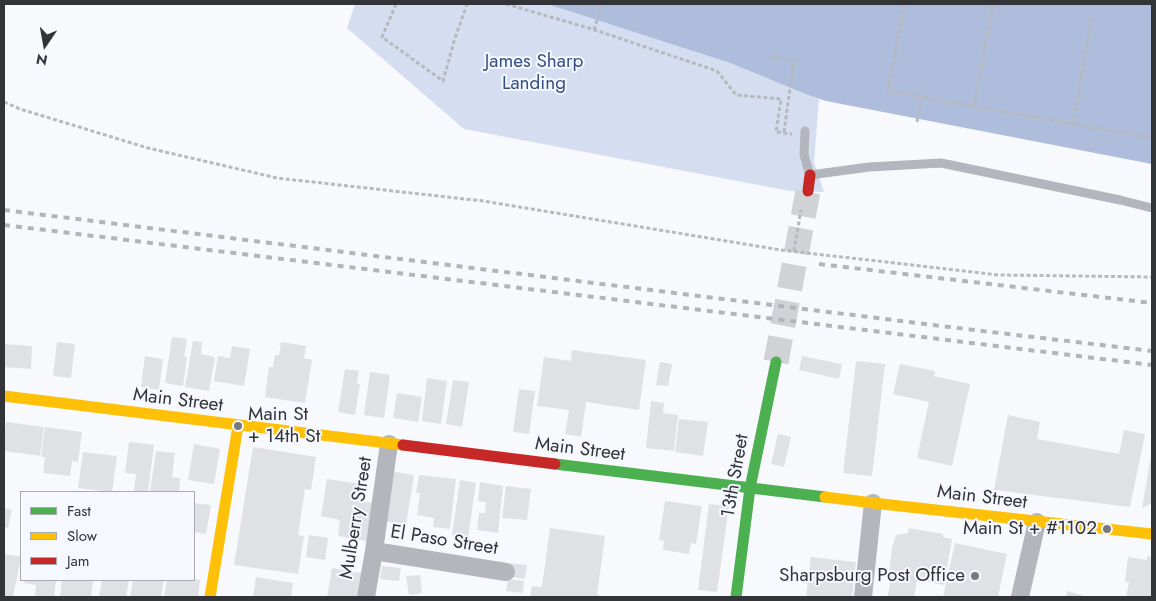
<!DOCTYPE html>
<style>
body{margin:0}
#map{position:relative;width:1156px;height:601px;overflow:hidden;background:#f7f9fd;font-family:Jost,sans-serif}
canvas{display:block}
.frame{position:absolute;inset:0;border:5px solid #323438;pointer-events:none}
.legend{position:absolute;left:20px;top:491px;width:175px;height:90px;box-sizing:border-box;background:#f5f8ff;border:1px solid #a7aaaf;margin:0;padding:6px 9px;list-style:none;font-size:15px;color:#323438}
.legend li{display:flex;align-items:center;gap:10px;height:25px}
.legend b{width:25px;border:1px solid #a7aaaf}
.north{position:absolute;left:20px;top:20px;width:50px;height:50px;-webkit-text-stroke:4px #f5f8ff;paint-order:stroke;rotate:192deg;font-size:14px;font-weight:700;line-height:20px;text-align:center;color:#323438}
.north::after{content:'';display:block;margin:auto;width:18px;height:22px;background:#323438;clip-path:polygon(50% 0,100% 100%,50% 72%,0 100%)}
</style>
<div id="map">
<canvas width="1156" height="601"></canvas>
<div class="frame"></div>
<ul class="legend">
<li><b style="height:6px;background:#4caf50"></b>Fast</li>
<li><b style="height:6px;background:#ffc107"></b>Slow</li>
<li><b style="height:6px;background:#c62828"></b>Jam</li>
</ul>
<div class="north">N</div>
</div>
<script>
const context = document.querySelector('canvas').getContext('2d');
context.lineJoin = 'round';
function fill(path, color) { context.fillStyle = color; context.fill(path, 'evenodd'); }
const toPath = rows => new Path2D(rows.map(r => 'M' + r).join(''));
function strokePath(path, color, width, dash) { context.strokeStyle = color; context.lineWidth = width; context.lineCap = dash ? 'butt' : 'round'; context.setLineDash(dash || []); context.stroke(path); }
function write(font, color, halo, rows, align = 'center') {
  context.font = font + ' Jost,sans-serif'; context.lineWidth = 4; context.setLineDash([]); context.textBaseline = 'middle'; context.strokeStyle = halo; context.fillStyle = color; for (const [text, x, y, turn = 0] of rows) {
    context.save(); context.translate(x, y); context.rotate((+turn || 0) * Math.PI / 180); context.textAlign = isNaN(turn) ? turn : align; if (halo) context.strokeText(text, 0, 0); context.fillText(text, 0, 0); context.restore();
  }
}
fill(toPath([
 [355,4,547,4,730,63,808,95,819,99,814,162,824,192,790,191,464,129,347,28]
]), '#d4def0');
fill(toPath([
 [547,4,1152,4,1152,164,826,101,808,95,730,63]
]), '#aebddb');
fill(toPath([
 [172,337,187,339,184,357,187,357,183,386,165,383],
 [193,341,202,342,201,354,215,357,209,391,185,387],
 [57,342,75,344,71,378,53,376],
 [281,342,306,346,304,358,312,360,305,403,265,397,269,367,273,367,275,355,279,355],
 [4,344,32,346,31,369,4,367],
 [232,346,250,349,244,386,214,381,218,356,230,358],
 [572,350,646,360,639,410,586,402,581,437,565,434,569,410,537,406,544,357,571,361],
 [145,356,163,359,159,390,141,387],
 [802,356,842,364,839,379,799,370],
 [856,361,885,364,872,476,843,473],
 [660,362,672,364,668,386,656,385],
 [900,364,935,371,934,376,970,384,952,466,917,458,929,402,893,394],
 [345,369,359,371,357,384,360,384,355,415,338,412],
 [370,372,390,375,384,418,364,415],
 [427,378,447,381,441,424,422,421],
 [453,380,469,382,462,427,446,424],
 [519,389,535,391,529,434,513,432],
 [397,393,422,397,418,422,393,418],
 [651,401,664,403,663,413,678,415,674,451,646,448],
 [1008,415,1040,422,1037,439,1119,454,1124,430,1145,434,1130,507,994,490],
 [679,419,708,422,703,456,675,452],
 [6,422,44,427,40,456,4,451,4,438],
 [45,427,82,432,78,462,72,461,70,476,43,473,45,457,41,457],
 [778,434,791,437,784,467,771,464],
 [129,442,154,445,148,492,134,492,136,474,125,473],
 [194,444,220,449,214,484,188,480],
 [253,447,316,457,311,490,305,489,298,535,304,536,298,574,234,565],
 [156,451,175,453,172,477,180,478,179,492,150,492],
 [83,452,117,456,112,492,78,488],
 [1151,456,1152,456,1152,503,1142,508],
 [391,471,414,475,406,525,383,521],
 [419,475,456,479,450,529,433,527,434,518,417,515,420,493,416,493],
 [327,479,366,485,363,502,373,503,366,541,338,536,340,520,321,516],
 [460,480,476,483,468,538,452,535],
 [480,482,503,486,498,533,477,530,479,513,485,513,486,502,478,501],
 [506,486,531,489,527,520,502,518],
 [665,501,702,506,696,544,691,543,689,554,663,550,664,541,659,540],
 [194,503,211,505,206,534,194,532],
 [709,504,729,506,717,592,698,590],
 [4,508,12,510,8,528,4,527],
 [550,528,605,536,597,595,603,596,603,597,530,597,532,586,542,587],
 [909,528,943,534,943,537,952,539,944,585,917,580,914,597,890,597,890,596,888,596,891,575,889,574,892,548,896,535,908,533],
 [309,535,328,538,325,560,306,557],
 [955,543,1007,554,998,597,943,597],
 [4,554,21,557,13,597,4,597],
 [1147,556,1152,557,1152,597,1126,597,1129,582,1125,582,1128,557,1147,560],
 [811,557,856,562,852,597,806,597],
 [510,563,527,565,525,579,508,576],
 [382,566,401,568,399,581,380,579],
 [332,568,361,573,357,597,327,597],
 [420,575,422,593,409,595,406,576],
 [256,577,293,583,291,597,253,597],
 [194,579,200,580,198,597,164,597,167,580],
 [508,579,524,581,523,593,506,591],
 [24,580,56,580,54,597,35,597,36,585,24,583],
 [62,580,93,580,91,597,60,597],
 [102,580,129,580,126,597,99,597],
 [133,580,164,580,161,597,130,597],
 [1067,591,1089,597,1066,597]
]), '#dfe1e5');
strokePath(toPath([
 [776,362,808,191]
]), '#d0d2d6', 25, [25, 12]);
strokePath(toPath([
 [396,4,382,37,443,81,455,38,467,4],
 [506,4,592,29,717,71,736,95,781,99,776,132,792,134],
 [904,4,888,91,1152,138],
 [594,30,602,4],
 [772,57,794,60,784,132],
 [4,102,20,109,148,148,277,178,483,201,781,250,999,275,1152,277],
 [974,106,993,4],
 [917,122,921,97],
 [1073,124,1092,15],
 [794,251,801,210]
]), '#b6b9bd', 3, [4, 2.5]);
strokePath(toPath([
 [805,131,804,155,810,175,869,167,941,163,1120,200,1152,208]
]), '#b3b7bd', 9);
strokePath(toPath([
 [374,551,506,572],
 [366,597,374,551,389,444],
 [863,597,873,503],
 [1020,597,1037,522]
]), '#b3b7bd', 18);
strokePath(toPath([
 [555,464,825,497],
 [736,597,750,488,776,362]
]), '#4caf50', 11);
strokePath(toPath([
 [4,396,403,445],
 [825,497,873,503,1152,534],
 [210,597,238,426]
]), '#ffc107', 11);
strokePath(toPath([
 [808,191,810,175],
 [403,445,555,464]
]), '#c62828', 11);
strokePath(toPath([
 [4,210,974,330,1152,351],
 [4,225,1152,365],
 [819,264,1152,303]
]), '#b2b4b9', 4, [6, 6]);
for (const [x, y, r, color] of [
 [238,426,5,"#77797d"],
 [1107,529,5,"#77797d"],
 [975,576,5,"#77797d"]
]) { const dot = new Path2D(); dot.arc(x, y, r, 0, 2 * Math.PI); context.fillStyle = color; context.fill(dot); strokePath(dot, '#f5f8ff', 2); }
write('19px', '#364e84', '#f5f8ff', [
 ["James Sharp",534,62],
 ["Landing",534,84]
]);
write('19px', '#323438', '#f5f8ff', [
 ["Main Street",178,401,7],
 ["Main Street",580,450,7],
 ["13th Street",736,476,-80],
 ["Main Street",982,498,7],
 ["Mulberry Street",357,518,-81],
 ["El Paso Street",444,541,9]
]);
write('19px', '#323438', '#f5f8ff', [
 ["Main St",248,415,"left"],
 ["+ 14th St",248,437,"left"],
 ["Main St + #1102",1097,529],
 ["Sharpsburg Post Office",965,576]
], 'right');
</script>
